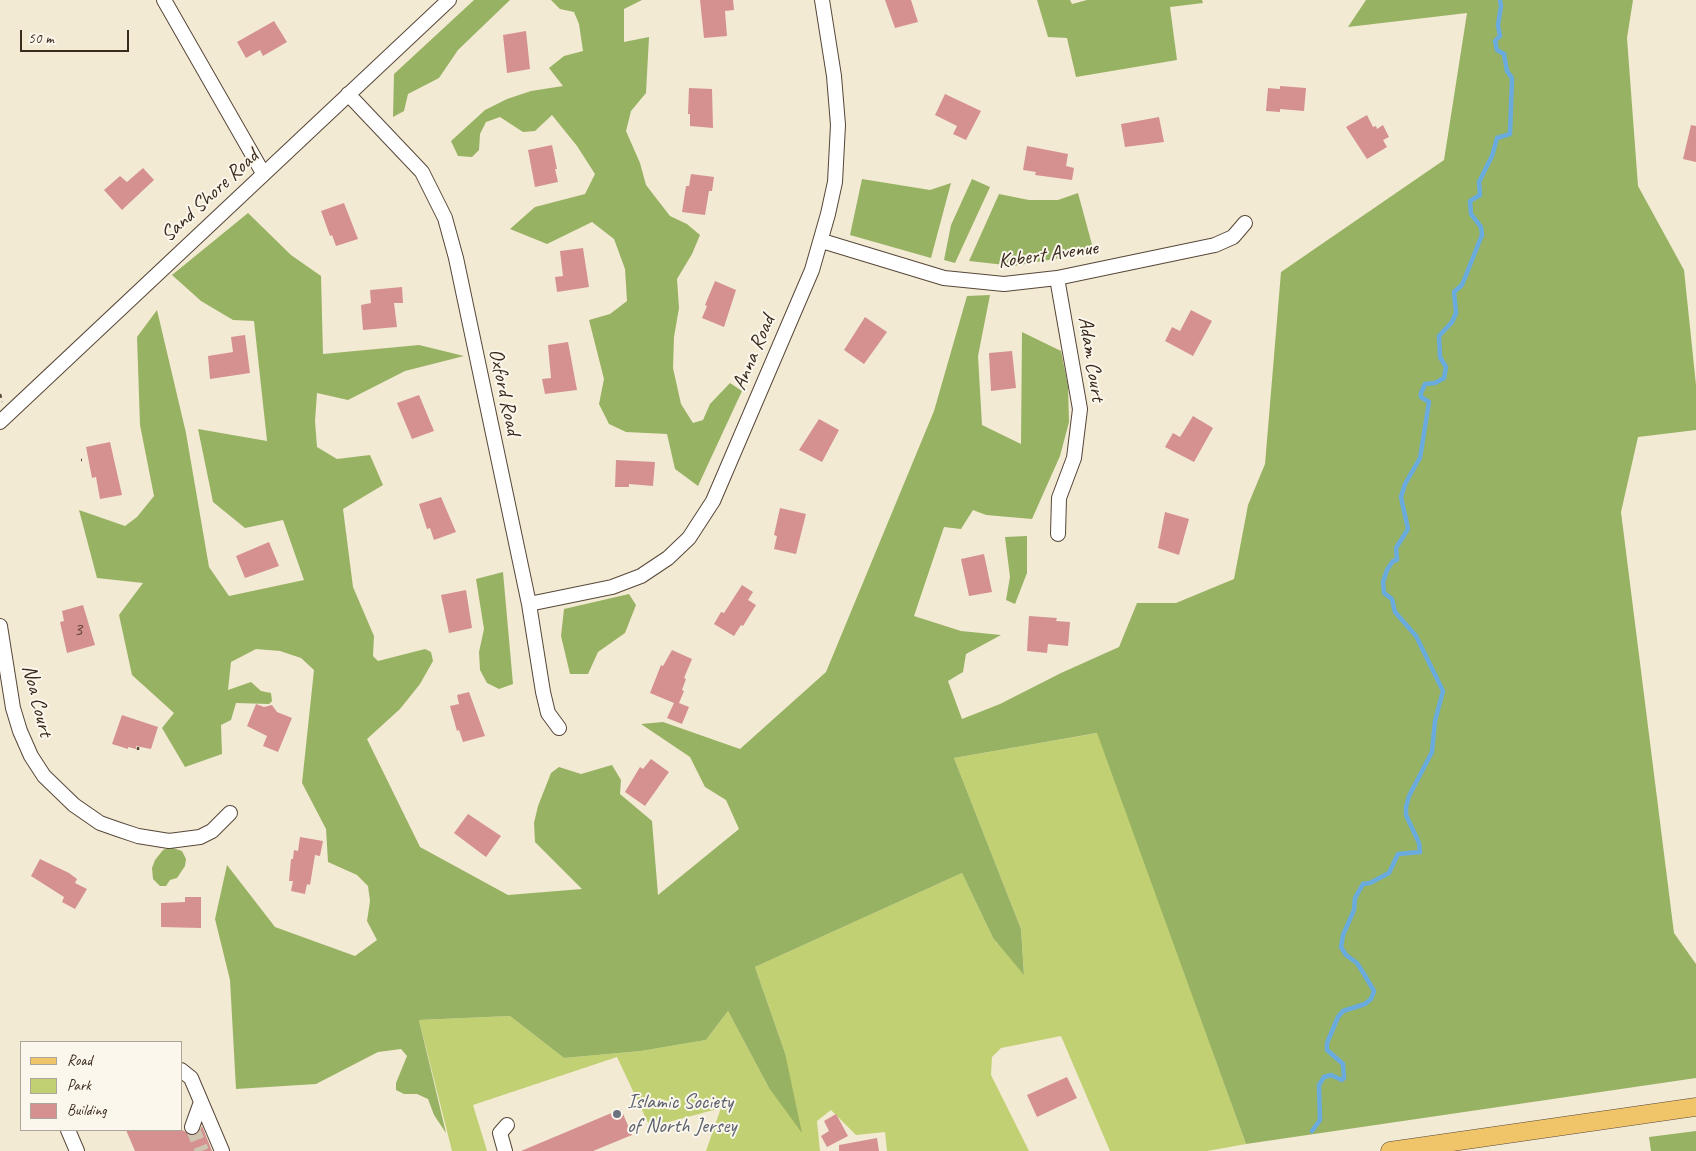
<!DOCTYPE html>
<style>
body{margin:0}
#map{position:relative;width:1696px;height:1151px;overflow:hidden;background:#f3ead3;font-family:Caveat,sans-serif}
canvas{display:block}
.legend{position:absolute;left:20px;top:1041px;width:162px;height:90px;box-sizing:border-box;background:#fbf7ec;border:1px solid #aea59a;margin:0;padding:6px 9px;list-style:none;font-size:15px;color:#3b2a1e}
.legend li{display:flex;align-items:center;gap:10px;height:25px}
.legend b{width:25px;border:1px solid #aea59a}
.scale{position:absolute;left:20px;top:30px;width:109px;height:22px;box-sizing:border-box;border:2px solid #3b2a1e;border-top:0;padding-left:6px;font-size:15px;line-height:18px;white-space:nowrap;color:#3b2a1e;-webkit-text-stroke:4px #fbf7ec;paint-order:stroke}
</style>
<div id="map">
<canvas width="1696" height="1151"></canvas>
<ul class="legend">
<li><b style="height:6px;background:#f0c469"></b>Road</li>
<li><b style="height:14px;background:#c1d072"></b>Park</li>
<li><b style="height:14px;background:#d5918f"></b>Building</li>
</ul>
<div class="scale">50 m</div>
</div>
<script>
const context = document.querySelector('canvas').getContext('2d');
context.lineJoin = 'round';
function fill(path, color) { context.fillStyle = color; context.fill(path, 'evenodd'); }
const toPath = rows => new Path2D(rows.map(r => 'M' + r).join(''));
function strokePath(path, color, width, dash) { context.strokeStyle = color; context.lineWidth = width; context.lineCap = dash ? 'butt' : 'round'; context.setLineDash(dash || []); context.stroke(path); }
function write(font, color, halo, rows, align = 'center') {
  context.font = font + ' Caveat,sans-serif'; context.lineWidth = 4; context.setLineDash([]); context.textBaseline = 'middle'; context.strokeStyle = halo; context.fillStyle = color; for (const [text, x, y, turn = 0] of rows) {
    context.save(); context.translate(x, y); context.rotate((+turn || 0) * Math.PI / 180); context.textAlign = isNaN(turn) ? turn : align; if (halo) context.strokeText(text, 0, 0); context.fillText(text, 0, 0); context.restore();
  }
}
fill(toPath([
 [1098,733,1246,1144,1207,1151,1110,1151,1061,1036,1001,1048,992,1057,991,1075,1029,1151,887,1151,885,1132,856,1135,831,1110,817,1121,820,1151,706,1151,721,1108,650,1127,617,1057,473,1105,487,1151,452,1151,419,1020,510,1016,564,1058,641,1051,706,1040,728,1011,769,1088,785,1053,755,967,962,873,993,938,1024,974,1021,929,954,758]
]), '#c1d072');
fill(toPath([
 [474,0,510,0,458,50,439,78,408,94,404,111,393,117,394,74],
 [551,0,642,0,624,9,624,42,649,37,646,93,631,111,626,131,640,163,646,185,670,216,687,224,700,235,692,254,677,279,679,308,674,337,673,368,681,404,693,423,703,420,710,404,730,383,742,391,698,486,675,469,667,434,626,432,609,424,599,404,604,379,589,320,610,314,627,301,625,269,614,239,592,222,547,244,510,229,535,207,585,194,595,174,577,146,552,115,535,131,523,132,500,117,486,122,480,134,479,150,472,157,458,156,451,141,485,110,507,99,531,91,563,86,549,68,564,56,583,51,579,24,574,12,560,9],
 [1037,0,1070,0,1072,4,1087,0,1202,0,1203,3,1170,7,1177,60,1076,77,1067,38,1048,37],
 [1366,0,1633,0,1627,38,1638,186,1684,270,1696,385,1696,430,1638,437,1621,512,1674,933,1696,964,1696,1078,1246,1144,1097,733,954,758,1021,929,1024,975,993,938,962,873,755,967,785,1053,802,1133,769,1088,728,1011,706,1040,641,1051,564,1058,510,1016,419,1020,446,1133,434,1115,428,1099,417,1094,404,1094,396,1090,396,1083,407,1056,401,1049,378,1052,316,1084,236,1089,230,980,215,919,227,865,275,927,355,956,377,940,367,921,370,901,368,886,357,875,328,862,326,829,302,783,314,670,301,658,280,651,256,649,231,662,228,690,251,682,261,691,271,693,272,701,269,704,236,703,231,720,221,725,222,754,185,767,162,728,174,713,132,675,119,615,143,583,97,578,79,510,125,526,137,517,154,496,140,425,137,337,157,310,186,433,209,567,229,596,304,580,283,520,245,528,213,502,198,429,267,441,254,321,233,320,201,301,172,275,248,213,291,255,321,276,323,354,419,345,464,356,405,371,348,400,317,393,315,421,317,447,337,459,370,455,383,485,343,509,353,587,374,636,373,656,378,661,425,649,431,652,433,661,420,684,400,709,367,739,420,847,508,895,582,889,535,842,534,823,538,806,551,773,559,767,581,774,612,765,621,780,620,794,652,821,658,895,739,829,726,800,705,787,690,757,641,724,663,722,740,749,826,672,934,411,967,296,990,295,978,356,982,425,1021,444,1022,332,1061,351,1068,386,1069,422,1060,456,1032,519,986,515,973,510,961,529,944,527,914,616,961,631,1001,635,966,654,963,672,948,681,962,719,1000,704,1061,673,1119,647,1137,603,1176,603,1234,579,1248,505,1265,464,1281,272,1444,160,1467,13,1348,27],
 [862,179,930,190,951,183,931,258,850,235],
 [972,179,990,187,955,263,944,260,951,225],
 [1078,193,1094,252,1014,266,969,261,999,194,1029,200,1058,200],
 [1027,536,1027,573,1015,604,1006,600,1010,577,1005,537],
 [503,572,513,684,499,689,487,683,480,670,479,652,484,629,476,579],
 [629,594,636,605,625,633,598,652,588,674,570,674,561,636,564,609],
 [170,847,182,851,186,859,185,866,177,878,170,880,166,886,160,886,153,879,152,868,155,860,163,850],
 [1696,1131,1696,1151,1651,1151,1649,1137]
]), '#98b264');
strokePath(toPath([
 [1312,1131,1320,1120,1319,1085,1324,1077,1331,1075,1342,1080,1344,1078,1343,1064,1327,1050,1327,1043,1338,1017,1343,1011,1365,1004,1371,999,1374,991,1364,974,1357,963,1346,955,1341,947,1343,935,1354,910,1355,898,1363,884,1370,883,1389,873,1398,854,1420,852,1419,843,1406,815,1406,807,1409,796,1432,752,1435,721,1443,691,1416,636,1395,612,1392,599,1384,593,1383,582,1387,570,1393,561,1397,560,1396,548,1408,529,1401,497,1405,484,1420,458,1429,402,1421,397,1421,393,1425,384,1435,383,1444,378,1446,367,1440,357,1439,336,1452,322,1456,313,1454,292,1462,285,1482,235,1481,227,1471,214,1470,201,1480,195,1479,182,1492,156,1497,138,1510,134,1512,78,1507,71,1504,54,1497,50,1495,41,1500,36,1498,25,1501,6,1500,0]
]), '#6aabde', 4.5);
fill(toPath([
 [700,0,733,0,734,10,725,11,727,36,704,38],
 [885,0,911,0,918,22,895,28],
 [274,21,287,42,263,56,260,50,246,58,237,42],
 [526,31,530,69,507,73,503,35],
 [1280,86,1306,88,1304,111,1280,109,1280,112,1266,111,1268,88,1280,89],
 [689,88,712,89,713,128,690,126,690,114,688,114],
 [945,94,981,111,966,140,953,134,957,126,935,115],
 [1367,115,1373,127,1376,126,1377,129,1383,125,1389,137,1383,140,1387,147,1367,159,1346,127],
 [1159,117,1164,142,1125,147,1121,124],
 [1691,125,1696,126,1696,162,1683,159],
 [552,145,557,169,555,169,558,182,535,187,528,150],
 [1027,146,1068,154,1066,166,1074,168,1072,180,1035,175,1036,172,1023,170],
 [143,168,154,180,122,210,104,190,120,176,127,182],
 [691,174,714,177,712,191,709,191,705,215,682,212,686,186,689,186],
 [344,203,358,239,336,246,332,235,330,236,321,211],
 [583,248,589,287,557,292,555,277,563,276,560,251],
 [715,281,736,290,724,327,702,318,707,306,705,305],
 [402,287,403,303,394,303,397,327,363,330,361,305,371,303,370,290],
 [1191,310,1212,321,1193,356,1165,341,1172,327,1180,331],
 [865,317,887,332,864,364,844,350],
 [245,335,250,373,210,379,208,356,233,352,231,337],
 [568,342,577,390,545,394,542,379,551,378,548,345],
 [1012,351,1016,388,991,391,989,353],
 [419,395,434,431,412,439,397,403],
 [1193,416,1213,428,1194,462,1165,447,1173,433,1180,437],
 [819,419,839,430,822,462,799,450],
 [110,442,122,495,100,499,96,477,92,478,86,447],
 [616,460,655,462,653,486,629,484,629,487,615,487],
 [441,497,456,532,434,540,430,528,427,529,419,504],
 [780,508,806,514,796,554,774,549,777,536,774,535],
 [1165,512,1189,519,1179,555,1158,548],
 [269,542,279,566,245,578,236,556],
 [984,554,992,592,969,596,961,559],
 [742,585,753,592,748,600,756,605,743,626,741,625,734,636,714,624,721,612,724,613],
 [466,590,472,628,449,633,441,595],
 [83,605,95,645,67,653,60,622,64,621,62,611],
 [1029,616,1057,618,1056,621,1070,622,1068,646,1048,644,1047,653,1027,651],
 [672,650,692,659,684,678,686,679,682,690,684,691,679,703,689,707,682,724,667,718,674,703,650,693,661,665,663,666],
 [469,692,485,736,463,742,459,730,457,731,450,706,459,704,457,695],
 [256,704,264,707,272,705,277,712,292,718,278,752,263,746,267,736,247,726],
 [122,715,158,727,151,749,136,746,136,749,128,747,128,749,112,744],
 [651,759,669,772,645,806,625,792,640,767,643,769],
 [468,814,501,836,486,857,454,833],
 [300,837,323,841,320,856,315,855,310,885,307,884,305,894,291,891,293,881,289,881,291,859,293,859,294,850,298,851],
 [40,859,69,873,77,879,75,883,87,889,75,909,62,902,64,897,31,876],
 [185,897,201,897,201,928,161,927,161,903,185,902],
 [1067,1077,1077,1098,1037,1117,1027,1095],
 [621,1109,632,1135,593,1151,521,1151],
 [836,1114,848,1136,827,1147,821,1136,829,1131,824,1121],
 [202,1126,212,1151,135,1151,126,1130,182,1130,193,1136,198,1133],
 [877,1138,879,1151,839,1151,839,1145]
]), '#d5918f');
strokePath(toPath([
 [192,1127,202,1151]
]), '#cec4af', 14, [14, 7]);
const minor = toPath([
 [164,0,263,173],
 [348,94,422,172,445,218,456,258,529,604,543,692,548,713,559,728],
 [822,241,944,278,1004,284,1057,278,1215,245,1233,237,1245,223],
 [1057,278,1080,409,1074,458,1059,498,1058,534],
 [0,422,449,0],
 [529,604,612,587,641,576,668,558,689,538,713,501,812,270,828,214,835,182,838,125,834,76,822,0],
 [0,626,13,708,20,731,31,756,44,776,74,805,100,823,117,829,138,836,169,841,200,837,212,831,230,813],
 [181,1070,191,1078,222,1151],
 [192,1127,201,1102],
 [68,1130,77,1151],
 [505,1151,500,1133,507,1125]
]);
const major = toPath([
 [1390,1151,1696,1107]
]);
strokePath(minor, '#574739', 16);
strokePath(major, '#574739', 19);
strokePath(toPath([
 [0,394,2,402],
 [81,460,82,460],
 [138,750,138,747]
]), '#574739', 2.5, [4, 4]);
strokePath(minor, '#fff', 14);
strokePath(major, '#f0c469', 18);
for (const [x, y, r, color] of [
 [617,1114,5,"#6b7280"]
]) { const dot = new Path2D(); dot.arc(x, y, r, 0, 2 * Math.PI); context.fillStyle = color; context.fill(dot); strokePath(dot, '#fbf7ec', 2); }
write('19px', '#62443a', null, [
 ["3",78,630]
]);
write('21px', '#3b2a1e', '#fbf7ec', [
 ["Sand Shore Road",210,196,-43],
 ["Kobert Avenue",1048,255,-8],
 ["Anna Road",754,353,-67],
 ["Adam Court",1091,359,81],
 ["Oxford Road",504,392,78],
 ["Noa Court",37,701,76]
]);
write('21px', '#5b616d', '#fbf7ec', [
 ["Islamic Society",627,1102],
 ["of North Jersey",627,1126]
], 'left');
</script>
